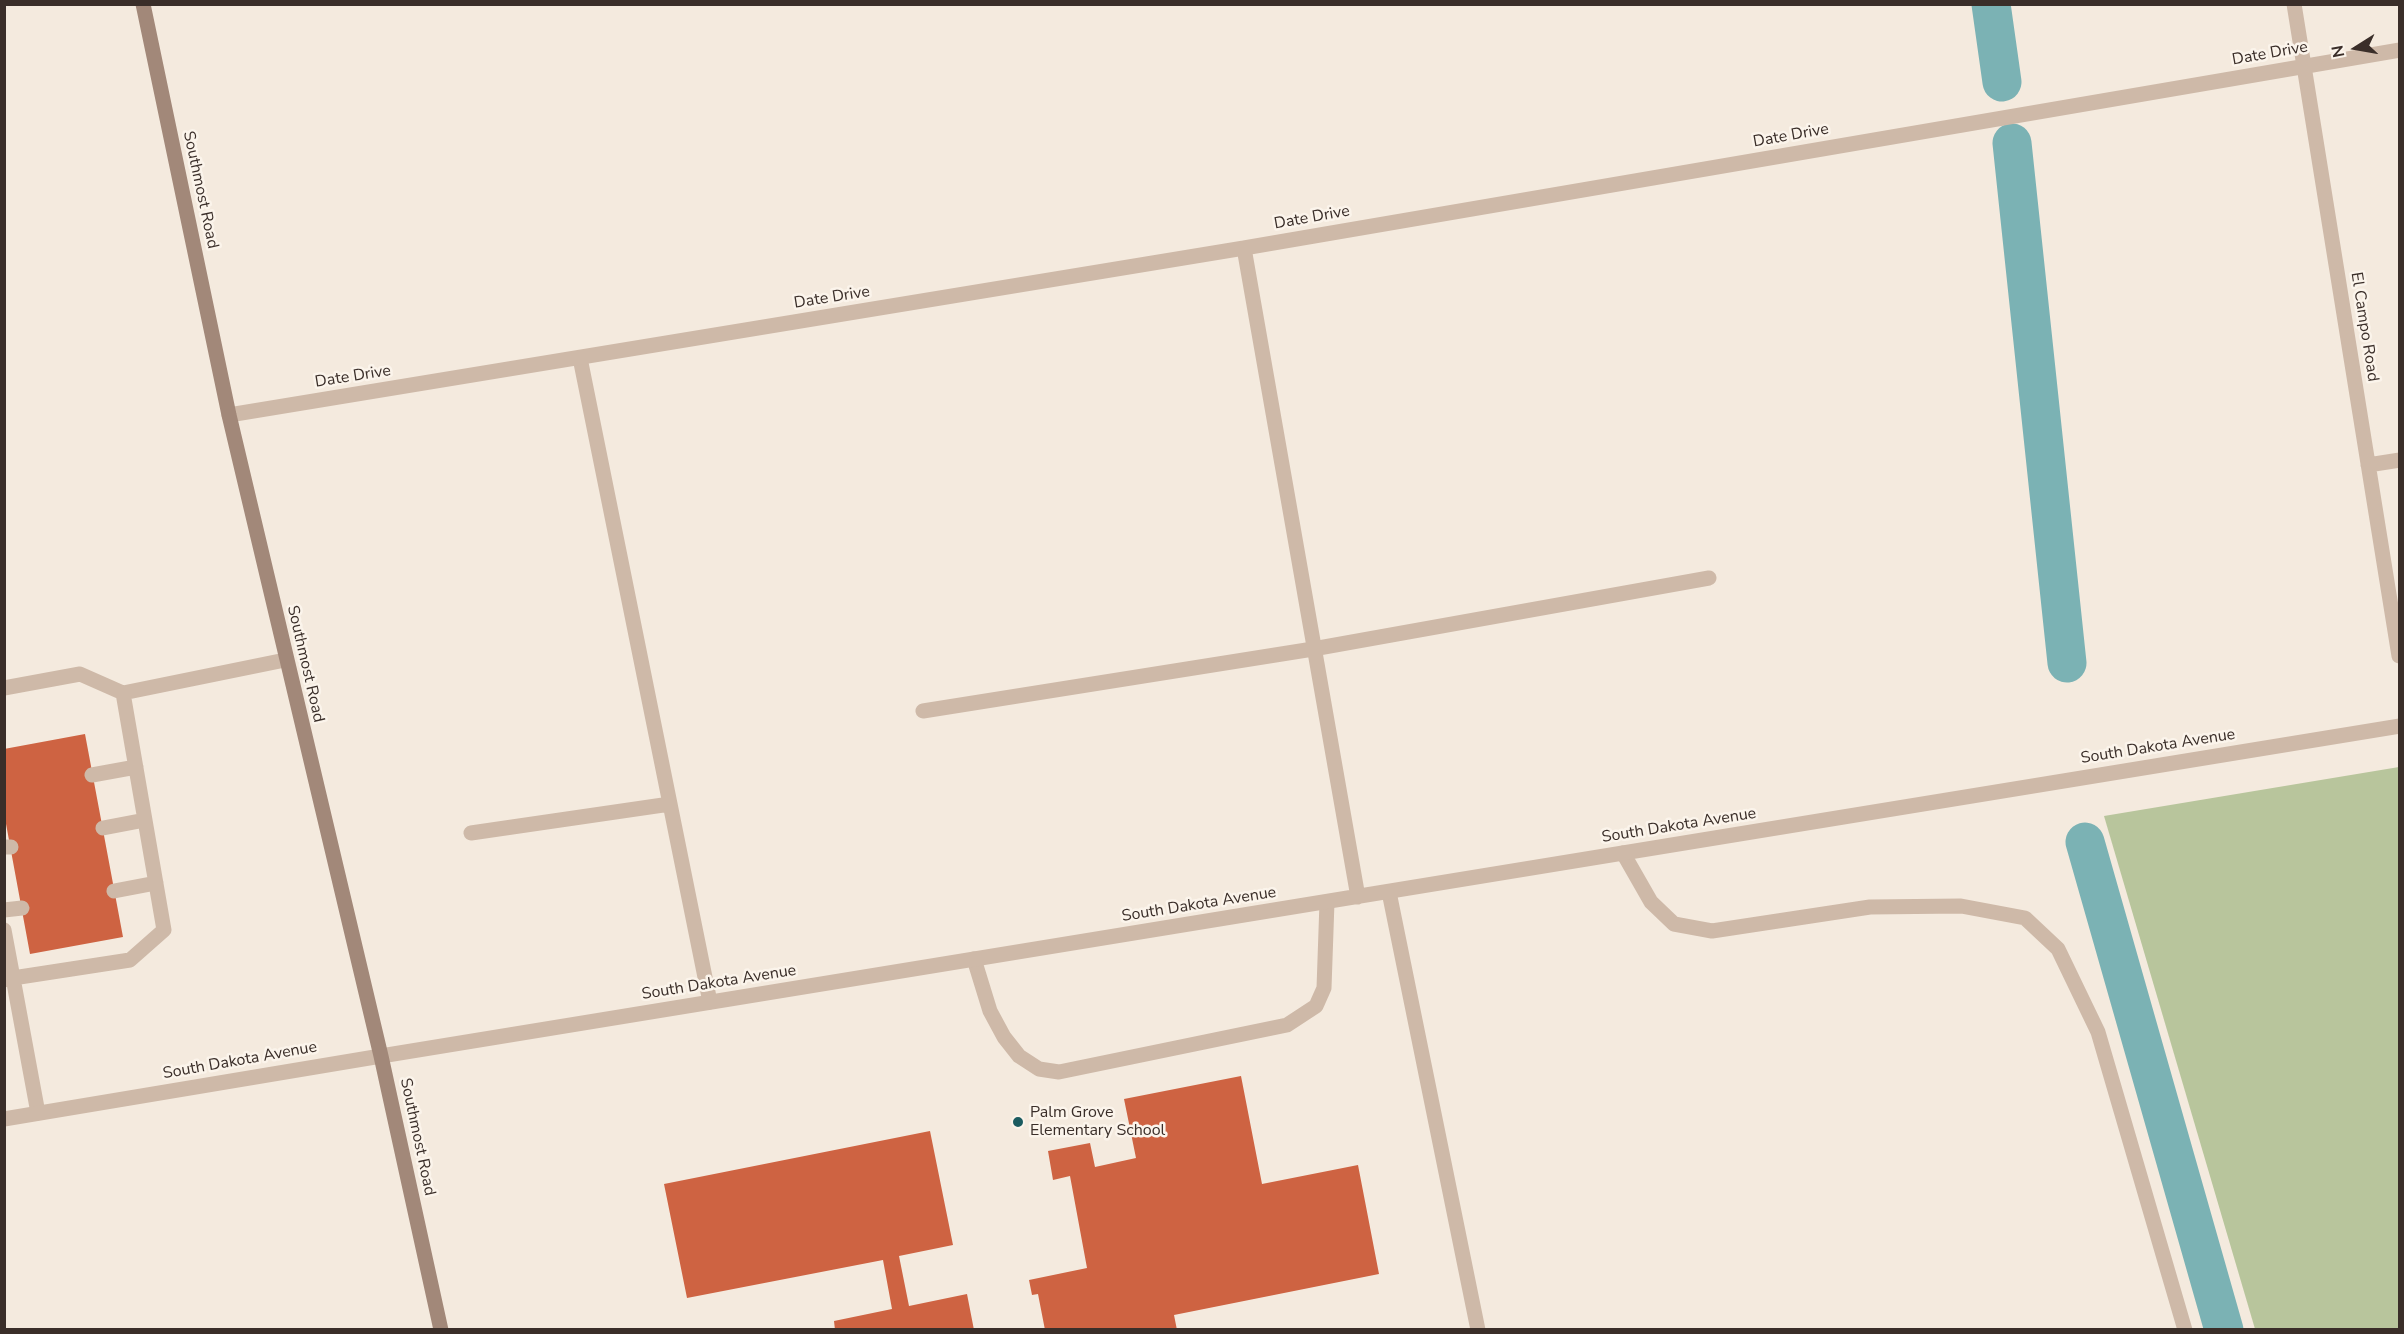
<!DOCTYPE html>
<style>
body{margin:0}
#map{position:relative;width:2404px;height:1334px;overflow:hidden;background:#f4eade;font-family:"Nunito Sans",sans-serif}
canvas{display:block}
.frame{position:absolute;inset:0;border:6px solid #3a2e29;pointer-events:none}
.north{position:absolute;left:2326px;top:18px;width:60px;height:60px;-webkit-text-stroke:4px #fbf4eb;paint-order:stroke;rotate:259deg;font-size:16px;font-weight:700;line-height:24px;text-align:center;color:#3a2e29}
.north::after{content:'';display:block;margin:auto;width:21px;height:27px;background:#3a2e29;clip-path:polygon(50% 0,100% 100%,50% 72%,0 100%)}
</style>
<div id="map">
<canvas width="2404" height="1334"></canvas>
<div class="frame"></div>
<div class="north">N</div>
</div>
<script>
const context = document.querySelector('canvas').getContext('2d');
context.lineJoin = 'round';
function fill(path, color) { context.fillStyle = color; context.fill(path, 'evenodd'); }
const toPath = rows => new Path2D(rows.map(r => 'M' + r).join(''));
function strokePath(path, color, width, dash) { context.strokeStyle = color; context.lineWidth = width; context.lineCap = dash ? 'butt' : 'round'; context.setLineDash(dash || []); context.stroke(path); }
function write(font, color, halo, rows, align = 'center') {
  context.font = font + ' "Nunito Sans",sans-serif'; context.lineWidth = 5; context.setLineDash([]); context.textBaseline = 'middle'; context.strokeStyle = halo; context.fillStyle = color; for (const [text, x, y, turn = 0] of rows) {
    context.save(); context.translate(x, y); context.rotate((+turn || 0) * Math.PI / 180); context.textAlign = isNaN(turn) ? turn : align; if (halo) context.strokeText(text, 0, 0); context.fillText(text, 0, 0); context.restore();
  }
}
fill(toPath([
 [2399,767,2399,1329,2255,1329,2104,816]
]), '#b8c59c');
strokePath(toPath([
 [1991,4,2002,82],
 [2012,143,2067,663],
 [2085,842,2224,1330]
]), '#7bb2b4', 39);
fill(toPath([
 [85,734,123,937,30,954,4,813,4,749],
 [1241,1076,1262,1184,1358,1165,1379,1274,1174,1315,1177,1330,1045,1330,1038,1294,1032,1295,1029,1280,1087,1268,1070,1176,1053,1180,1048,1151,1090,1143,1095,1167,1136,1158,1124,1099],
 [930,1131,953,1245,899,1256,909,1306,967,1294,974,1330,835,1330,834,1321,892,1309,883,1260,687,1298,664,1184]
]), '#ce6342');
strokePath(toPath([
 [580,358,710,1002],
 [4,688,80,674,123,693,285,660],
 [92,775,136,767],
 [103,828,145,820],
 [471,833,670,804],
 [4,847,11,847],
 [1623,853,1651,902,1674,924,1712,931,1870,907,1961,906,2025,918,2058,949,2098,1032,2185,1330],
 [114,891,156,883],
 [1389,892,1478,1330],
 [4,910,22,908],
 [4,930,13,978,130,960,164,930,123,693],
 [974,959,990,1011,1004,1037,1019,1056,1039,1069,1059,1072,1287,1025,1316,1006,1324,988,1327,902],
 [4,980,13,978,38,1113]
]), '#ceb9a8', 15);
strokePath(toPath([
 [2294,4,2399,656],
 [1244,248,1358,897],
 [229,415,1244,248,2400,50],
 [2368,465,2400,460],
 [923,711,1313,649,1709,578],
 [381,1056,2400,726]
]), '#ceb9a8', 15);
strokePath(toPath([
 [4,1119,381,1056]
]), '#ceb9a8', 15);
strokePath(toPath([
 [143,4,229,415,381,1056,441,1330]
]), '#a28879', 15);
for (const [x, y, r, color] of [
 [1018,1122,6,"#1b5b5f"]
]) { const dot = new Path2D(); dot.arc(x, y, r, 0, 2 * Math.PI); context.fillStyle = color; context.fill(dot); strokePath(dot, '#fbf4eb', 2); }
write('16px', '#3a2e29', '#fbf4eb', [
 ["Date Drive",2270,54,-10],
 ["Date Drive",1791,136,-10],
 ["Southmost Road",200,190,78],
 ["Date Drive",1312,218,-10],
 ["Date Drive",832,298,-9],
 ["El Campo Road",2364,327,81],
 ["Date Drive",353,377,-9],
 ["Southmost Road",305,664,77],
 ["South Dakota Avenue",2158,747,-9],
 ["South Dakota Avenue",1679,826,-9],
 ["South Dakota Avenue",1199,905,-9],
 ["South Dakota Avenue",719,983,-9],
 ["South Dakota Avenue",240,1061,-10],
 ["Southmost Road",417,1137,78]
]);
write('16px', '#3a2e29', '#fbf4eb', [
 ["Palm Grove",1030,1113],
 ["Elementary School",1030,1131]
], 'left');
</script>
